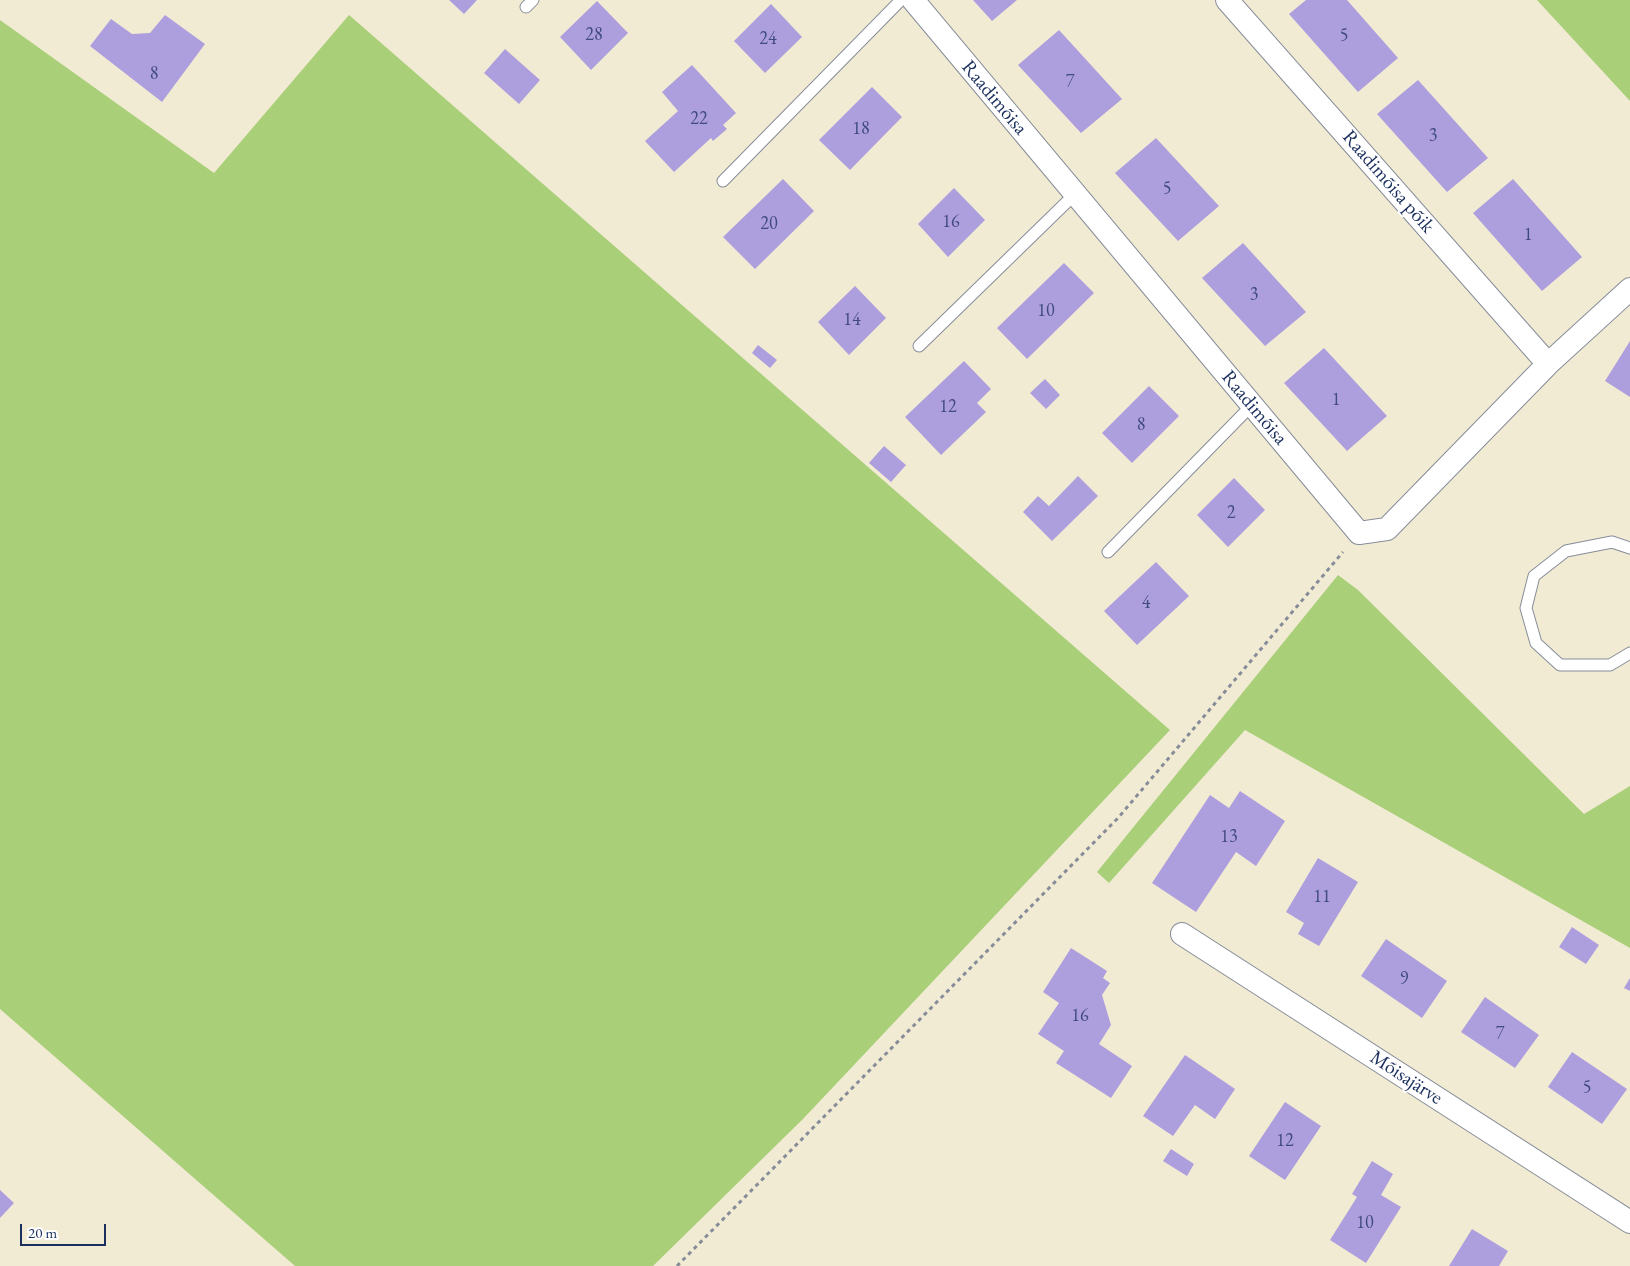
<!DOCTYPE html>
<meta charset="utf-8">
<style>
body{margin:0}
#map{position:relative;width:1630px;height:1266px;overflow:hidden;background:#f2ebd4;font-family:"EB Garamond",serif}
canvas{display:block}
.scale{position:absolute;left:20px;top:1224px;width:86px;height:22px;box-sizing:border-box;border:2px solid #1b2f5e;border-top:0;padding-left:6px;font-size:15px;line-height:18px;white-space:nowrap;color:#1b2f5e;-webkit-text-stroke:4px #fff;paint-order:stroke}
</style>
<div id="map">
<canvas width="1630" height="1266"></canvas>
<div class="scale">20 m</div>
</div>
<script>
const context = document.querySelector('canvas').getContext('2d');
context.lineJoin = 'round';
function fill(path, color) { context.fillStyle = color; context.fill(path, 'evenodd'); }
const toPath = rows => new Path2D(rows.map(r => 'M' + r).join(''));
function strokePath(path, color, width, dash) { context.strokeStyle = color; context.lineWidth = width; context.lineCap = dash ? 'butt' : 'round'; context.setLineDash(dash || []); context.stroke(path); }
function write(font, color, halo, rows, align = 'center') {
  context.font = font + ' "EB Garamond",serif'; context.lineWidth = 4; context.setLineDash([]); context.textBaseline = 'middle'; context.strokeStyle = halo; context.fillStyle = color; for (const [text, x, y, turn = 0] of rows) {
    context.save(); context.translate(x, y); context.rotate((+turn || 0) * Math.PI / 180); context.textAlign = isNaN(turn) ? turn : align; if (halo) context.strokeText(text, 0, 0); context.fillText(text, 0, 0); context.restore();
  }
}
fill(toPath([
 [1537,0,1630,0,1630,101],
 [349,15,1170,730,803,1119,653,1266,295,1266,0,1009,0,20,214,173],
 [1338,575,1358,590,1584,814,1630,786,1630,948,1245,730,1109,883,1097,872]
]), '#a9cf79');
fill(toPath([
 [449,0,477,0,464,14],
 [973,0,1017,0,992,21],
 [1306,0,1347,0,1398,58,1358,92,1289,14],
 [597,1,628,33,591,70,560,37],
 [771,4,802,37,765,73,734,41],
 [165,15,205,44,162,102,90,46,111,19,132,34,150,33],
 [1059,30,1122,99,1081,133,1018,65],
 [505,49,540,80,519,104,484,73],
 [692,65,736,113,723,125,727,129,713,141,711,138,674,172,645,141,678,111,662,92],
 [1418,80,1488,158,1447,192,1377,114],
 [872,87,902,117,850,170,819,140],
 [1156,138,1219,206,1178,241,1115,173],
 [783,179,814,211,755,269,723,237],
 [1513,179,1582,257,1542,291,1473,213],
 [954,188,985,220,948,257,918,224],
 [1243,243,1306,312,1265,346,1202,278],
 [1064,263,1094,293,1027,359,997,328],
 [855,286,886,318,849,355,818,322],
 [1630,341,1630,397,1605,381],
 [758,345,777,360,770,368,752,353],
 [1324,348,1387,416,1347,451,1284,383],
 [964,361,991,389,977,403,986,412,941,455,905,417],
 [1045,379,1060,395,1046,409,1030,393],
 [1149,386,1179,416,1132,463,1102,433],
 [884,446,906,465,891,482,869,463],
 [1078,476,1098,496,1052,541,1023,512,1038,496,1049,506],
 [1234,478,1265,510,1228,547,1197,515],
 [1156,562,1189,596,1137,645,1104,611],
 [1240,791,1285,821,1256,866,1236,852,1196,912,1152,883,1210,795,1229,808],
 [1318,858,1358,882,1319,946,1298,934,1304,923,1286,912],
 [1572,927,1599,945,1586,964,1559,947],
 [1386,939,1447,981,1422,1018,1361,976],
 [1071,948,1107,971,1103,978,1110,983,1102,995,1111,1025,1099,1044,1132,1066,1111,1098,1056,1063,1064,1051,1038,1034,1059,1003,1043,992],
 [1630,978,1630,991,1624,988],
 [1485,997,1539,1035,1515,1068,1461,1032],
 [1572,1052,1627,1089,1602,1124,1548,1087],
 [1185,1055,1235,1089,1215,1119,1195,1105,1173,1136,1143,1116],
 [1285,1102,1321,1126,1285,1180,1249,1156],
 [1171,1149,1194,1164,1187,1176,1163,1161],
 [1372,1161,1393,1174,1381,1195,1401,1207,1366,1263,1330,1240,1357,1197,1352,1194],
 [0,1190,14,1203,0,1218],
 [1472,1229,1508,1251,1499,1266,1449,1266]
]), '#ad9edd');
const lane = toPath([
 [526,7,533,0],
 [723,181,901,0],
 [919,346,1075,194],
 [1630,548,1612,542,1566,551,1534,576,1526,608,1536,643,1560,665,1610,665,1630,653],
 [1108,552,1252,405]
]);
const street = toPath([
 [913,0,1359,533,1387,529,1548,364,1630,289],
 [1227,0,1548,364],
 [1182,934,1630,1222]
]);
strokePath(lane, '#868d99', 13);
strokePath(street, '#868d99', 24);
strokePath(toPath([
 [677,1266,1118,818,1343,552]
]), '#868d99', 3, [4, 4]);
strokePath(lane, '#fff', 11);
strokePath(street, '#fff', 22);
write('18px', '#404b7e', null, [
 ["28",594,35],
 ["5",1344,36],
 ["24",768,39],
 ["8",154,74],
 ["7",1070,82],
 ["22",699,119],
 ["18",861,129],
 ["3",1433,136],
 ["5",1167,189],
 ["16",951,222],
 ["20",769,224],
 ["1",1528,235],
 ["3",1254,295],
 ["10",1046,311],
 ["14",852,320],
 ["1",1336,400],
 ["12",948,407],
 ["8",1141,425],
 ["2",1231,513],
 ["4",1146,603],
 ["13",1229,837],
 ["11",1322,897],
 ["9",1404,979],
 ["16",1080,1016],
 ["7",1500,1034],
 ["5",1587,1088],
 ["12",1285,1141],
 ["10",1365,1223]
]);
write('20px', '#1b2f5e', '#fff', [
 ["Raadimõisa",994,98,50],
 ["Raadimõisa põik",1388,182,49],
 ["Raadimõisa",1254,408,50],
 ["Mõisajärve",1406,1078,33]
]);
</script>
